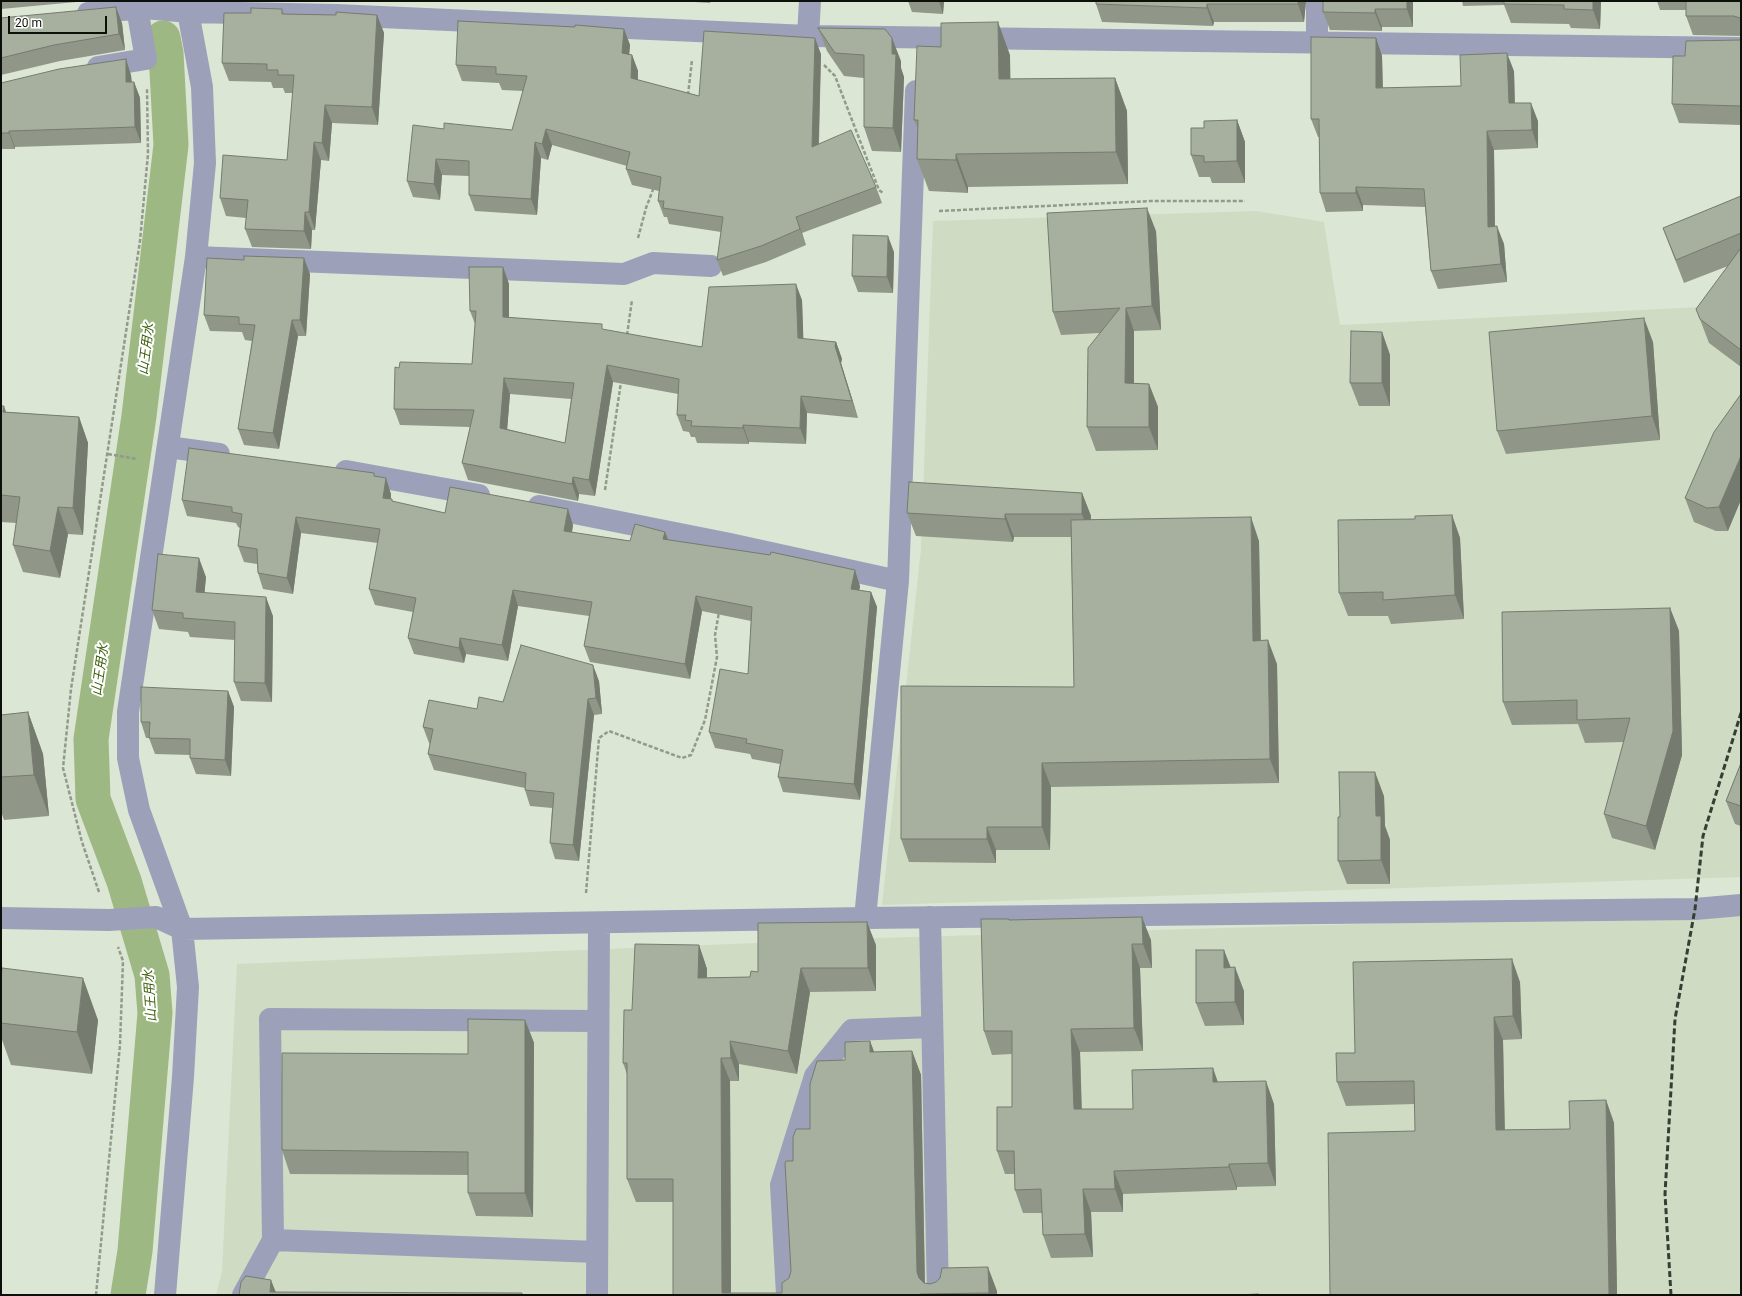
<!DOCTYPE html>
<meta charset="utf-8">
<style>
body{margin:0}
#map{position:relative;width:1742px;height:1296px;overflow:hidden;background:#dce6d4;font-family:Roboto,sans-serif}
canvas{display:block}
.frame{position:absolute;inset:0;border:2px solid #0c1009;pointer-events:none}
.scale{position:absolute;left:8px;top:16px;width:99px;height:18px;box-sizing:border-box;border:2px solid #0c1009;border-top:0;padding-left:5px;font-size:12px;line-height:14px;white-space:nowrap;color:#0c1009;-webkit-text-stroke:3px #fff;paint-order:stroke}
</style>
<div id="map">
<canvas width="1742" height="1296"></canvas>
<div class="frame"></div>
<div class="scale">20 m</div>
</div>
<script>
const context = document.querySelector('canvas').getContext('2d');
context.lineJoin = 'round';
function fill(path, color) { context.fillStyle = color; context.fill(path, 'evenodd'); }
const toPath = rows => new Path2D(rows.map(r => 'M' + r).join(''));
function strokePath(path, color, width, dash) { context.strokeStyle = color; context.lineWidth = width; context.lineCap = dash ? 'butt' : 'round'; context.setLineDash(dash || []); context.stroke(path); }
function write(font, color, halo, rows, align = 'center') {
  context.font = font + ' Roboto,"Noto Sans JP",sans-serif'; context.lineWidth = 4; context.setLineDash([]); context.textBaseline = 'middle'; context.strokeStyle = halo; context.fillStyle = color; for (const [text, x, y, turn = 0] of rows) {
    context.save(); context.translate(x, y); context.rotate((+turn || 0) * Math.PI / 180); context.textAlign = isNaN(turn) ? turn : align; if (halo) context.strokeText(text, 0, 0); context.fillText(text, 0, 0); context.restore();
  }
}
fill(toPath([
 [1256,211,1324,222,1340,325,1700,307,1741,286,1741,877,882,905,921,549,933,221],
 [1741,913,1741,1295,216,1295,222,1271,237,964,878,938]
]), '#cfdcc3');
strokePath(toPath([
 [128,1295,135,1251,155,1013,152,975,124,881,93,799,91,739,139,416,171,145,166,53,163,38]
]), '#9db882', 35);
strokePath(toPath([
 [824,65,835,76,879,190,883,193],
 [688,95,692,60],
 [939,211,1151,201,1245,201],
 [638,238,646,208,654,187],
 [627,335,632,300],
 [108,454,137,459],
 [605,490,621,382],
 [99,892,82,842,63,768,71,689,140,241,148,154,147,88],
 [586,893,599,738,609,731,682,758,691,755,705,720,717,657,715,635,719,612],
 [96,1295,120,1045,123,961,118,947]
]), '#929a8c', 2.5, [4, 2]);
strokePath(toPath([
 [88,13,144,8,189,12,336,15,808,36,1741,48],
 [808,36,810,1],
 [1317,43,1317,1],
 [98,67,146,59,137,8],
 [196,257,624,274,653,263,711,266],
 [168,447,219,454],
 [346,471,479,495],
 [539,506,730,544,898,581],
 [930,917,938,1295],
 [1,918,109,920,156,917,182,929,865,918,1695,909,1741,905],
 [865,918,898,581,916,91],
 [273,1240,597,1252],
 [165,1295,183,1077,188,987,182,929,139,810,128,758,128,712,196,257,205,163,202,87,186,1],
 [243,1295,273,1240,270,1019,598,1021],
 [597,1295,599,923],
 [787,1295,781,1185,815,1076,852,1030,932,1027]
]), '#9da0b9', 22);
strokePath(toPath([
 [1671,1295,1665,1194,1675,1019,1695,909,1703,836,1741,713]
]), '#383d34', 3, [6, 3]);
fill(toPath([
 [1,1,87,1,1,9],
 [262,1,289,1,289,2],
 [679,1,711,1,710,3],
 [908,1,944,1,943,14,912,12],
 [1306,1,1304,22,1214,22,1213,26,1102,22,1096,4],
 [1323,1,1413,1,1413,27,1382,27,1382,31,1330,30,1323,12],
 [1462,1,1601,1,1600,29,1571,28,1569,24,1511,23,1504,5,1463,6],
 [1657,1,1741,1,1741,36,1693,35,1686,16,1686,10,1660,10],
 [282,9,284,14,336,15,377,15,384,33,378,125,332,123,329,161,321,160,315,230,312,230,311,249,252,247,245,229,246,218,226,216,220,198,287,160,293,93,285,93,283,88,273,88,271,82,229,81,222,63,251,13],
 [1,18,122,23,125,50,60,61,1,75],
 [818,28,901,61,901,68,904,77,901,152,872,151,864,127,864,78,844,76,827,51],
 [624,29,630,45,629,54,632,55,638,71,638,80,699,96,821,54,819,144,876,187,882,203,802,233,806,245,766,262,723,276,717,260,721,232,669,224,667,217,664,217,658,201,659,191,632,185,626,169,627,166,552,145,548,160,541,158,537,215,475,211,469,195,469,176,442,175,440,200,413,197,407,181,444,129,512,130,523,91,502,90,499,83,462,81,456,65],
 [1376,38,1382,56,1383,88,1461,86,1514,71,1515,103,1538,121,1538,148,1494,150,1495,226,1504,244,1507,282,1438,289,1431,271,1425,207,1363,205,1363,211,1326,212,1320,193,1319,137,1318,137,1311,119],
 [1741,39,1741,125,1679,123,1672,104,1685,56,1740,40],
 [1010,55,1010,79,1115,78,1127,111,1128,184,968,187,968,193,929,191,917,159,918,129,914,120],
 [131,75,132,82,134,82,140,98,141,143,15,147,15,149,1,149,1,83],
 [1237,120,1245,142,1245,183,1212,183,1210,177,1199,177,1191,155,1204,128],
 [1741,196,1741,367,1709,343,1696,309,1728,266,1684,283,1672,252,1663,228],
 [1156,231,1161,330,1134,331,1134,383,1149,384,1158,407,1158,450,1096,451,1087,427,1100,333,1061,335,1053,312],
 [894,252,893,293,858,292,852,276],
 [503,267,509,284,509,317,604,330,702,347,802,300,803,339,836,342,842,359,841,363,858,418,807,413,806,444,749,442,749,444,697,443,695,437,691,437,689,432,683,431,677,415,678,394,613,382,595,496,579,494,578,501,468,480,462,463,470,427,400,425,394,409,399,368,472,364,475,324,470,311],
 [510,394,571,399,565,443,507,429],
 [310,274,306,336,298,336,279,449,244,445,238,429,252,341,245,340,242,332,210,331,204,315],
 [1382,332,1390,355,1390,406,1359,406,1350,383],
 [1653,342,1660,440,1506,454,1497,431],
 [1741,394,1728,531,1716,531,1694,522,1685,498],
 [1,406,6,412,79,417,88,443,83,535,68,534,60,578,23,572,13,545,16,523,1,522],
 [376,477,391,494,391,499,393,502,445,513,573,525,572,533,630,541,665,532,668,539,860,586,859,590,871,592,877,607,860,800,783,792,778,777,780,764,752,759,750,754,715,748,709,732,748,674,751,621,702,611,690,679,590,662,584,646,589,616,518,606,508,661,466,654,464,663,414,654,408,638,413,612,375,605,369,589,378,543,301,533,293,594,263,589,258,573,257,564,244,562,238,546,240,528,238,527,236,523,187,516,182,500],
 [1082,493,1091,516,1091,520,1259,541,1261,641,1277,664,1279,783,1051,787,1050,850,996,850,996,863,909,862,901,839,1074,687,1071,537,1014,537,1013,542,916,536,907,513],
 [1452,515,1460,538,1464,619,1391,624,1388,616,1348,616,1339,593,1415,519],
 [206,577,204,593,273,616,272,702,241,701,234,682,235,640,190,637,188,632,159,629,152,610],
 [1670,608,1679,631,1682,755,1655,850,1612,838,1604,814,1624,742,1585,743,1578,724,1512,725,1503,702],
 [599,681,602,714,594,715,579,861,555,859,550,843,552,808,530,806,525,790,525,788,434,770,428,754,430,744,429,743,423,727,477,709,503,702],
 [228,691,234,707,231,776,196,774,190,758,190,755,155,754,149,738,146,738,141,722],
 [28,712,43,754,49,816,4,820,1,811,1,715],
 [1741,763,1741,826,1735,824,1726,801],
 [1384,796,1385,826,1390,840,1390,884,1347,884,1338,861,1340,817],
 [1009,919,1010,920,1151,940,1152,968,1140,968,1143,1051,1080,1052,1082,1109,1133,1109,1218,1082,1274,1104,1276,1186,1237,1187,1237,1190,1123,1194,1123,1212,1091,1212,1093,1257,1051,1258,1043,1235,1042,1213,1023,1213,1015,1190,1015,1174,1005,1174,997,1151,1012,1107,1012,1054,992,1055,984,1031],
 [699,945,707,969,707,978,750,977,758,972,876,945,876,991,810,992,797,1074,739,1064,739,1081,730,1081,731,1293,782,1293,789,1278,791,1271,793,1161,845,1060,870,1041,874,1052,912,1051,921,1075,925,1283,997,1291,997,1295,673,1295,673,1202,636,1202,627,1179,627,1074,623,1063,632,1010],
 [1230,967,1244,991,1244,1025,1205,1026,1196,1003],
 [1,978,98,1020,92,1074,11,1065,1,1037],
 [1520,982,1522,1039,1503,1040,1505,1130,1570,1129,1606,1100,1614,1123,1617,1295,1415,1131,1415,1104,1346,1106,1337,1082,1355,1053],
 [525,1020,534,1043,533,1217,476,1216,468,1193,468,1175,290,1174,282,1150,468,1054]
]), '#909788');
fill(toPath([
 [939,1,944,1,943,14],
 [1298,1,1306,1,1304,22,1298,4],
 [1407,1,1413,1,1413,27,1407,9],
 [1593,1,1601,1,1600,29,1593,10],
 [1207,4,1214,22,1213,26,1207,8],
 [116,7,122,23,125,50,119,34],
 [1375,9,1382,27,1382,31,1375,13],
 [377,15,384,33,378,125,372,107],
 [998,22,1010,55,1011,112,999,79],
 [624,29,630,45,628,69,622,53],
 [815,38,821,54,818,163,812,147],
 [892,38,901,61,901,68,904,77,901,152,893,128],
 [1376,38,1382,56,1383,106,1376,88],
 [1507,53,1514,71,1515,121,1509,103],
 [632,55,638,71,637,94,631,78],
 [126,59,131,75,132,98,126,82],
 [1115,78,1127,111,1128,184,1116,152],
 [134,82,140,98,141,143,135,127],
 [1531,103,1538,121,1538,148,1532,130],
 [325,105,332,123,329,161,322,143],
 [1237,120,1245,142,1245,183,1237,161],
 [546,129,552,145,548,160,542,144],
 [9,131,15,147,15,149,9,133],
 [1487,131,1494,150,1495,245,1488,227],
 [314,142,321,160,315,230,309,212],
 [535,142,541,158,537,215,531,199],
 [956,154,968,187,968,193,956,160],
 [436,159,442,175,440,200,434,184],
 [1356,187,1363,205,1363,211,1356,193],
 [1147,208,1156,231,1161,330,1152,306],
 [305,212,312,230,311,249,304,231],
 [796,217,802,233,806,245,800,229],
 [1497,226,1504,244,1507,282,1501,264],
 [888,236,894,252,893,293,887,277],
 [304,258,310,274,306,336,300,320],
 [503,267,509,284,509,333,503,317],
 [796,284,802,300,804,355,798,338],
 [1126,308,1134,331,1134,407,1125,383],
 [1644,318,1653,342,1660,440,1652,416],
 [292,320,298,336,279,449,273,433],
 [1382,332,1390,355,1390,406,1382,383],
 [836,342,842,359,841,363,858,418,852,401,835,346],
 [607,365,613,382,595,496,589,480],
 [504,378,510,394,506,444,500,428],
 [1149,384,1158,407,1158,450,1149,427],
 [801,396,807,413,806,444,800,428],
 [4,406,13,433,3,412],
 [79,417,88,443,83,535,73,508],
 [743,425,749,442,749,444,743,428],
 [1741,456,1741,500,1728,531,1719,507],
 [573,477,579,494,578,501,572,484],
 [386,478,391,494,389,513,383,498],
 [1082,493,1091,516,1090,537,1082,514],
 [58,507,68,534,60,578,50,551],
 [568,509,573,525,569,547,564,531],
 [1005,514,1014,537,1013,542,1005,519],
 [1452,515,1460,538,1464,619,1455,595],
 [296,517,301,533,293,594,287,578],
 [1251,517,1259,541,1261,664,1253,641],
 [665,532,671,548,663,539],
 [199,558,206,577,203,611,196,592],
 [855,570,860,586,857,605,851,589],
 [513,590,518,606,508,661,502,645],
 [871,592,877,607,860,800,854,784],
 [696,596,702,611,690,679,685,664],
 [266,597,273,616,272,702,265,683],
 [1670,608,1679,631,1682,755,1655,850,1646,826],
 [460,638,466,654,464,663,459,648],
 [1268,640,1277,664,1279,783,1270,759],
 [593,665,599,681,602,714,596,698],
 [228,691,234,707,231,776,225,760],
 [588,699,594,715,579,861,573,845],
 [28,712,43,754,49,816,34,775],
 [1042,763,1051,787,1050,850,1042,827],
 [1375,772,1384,796,1385,826,1390,840,1390,884,1381,860,1376,816],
 [987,827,996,850,996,863,987,839],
 [1142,917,1151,940,1152,968,1143,944],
 [867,922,876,945,876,991,868,968],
 [1132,944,1140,968,1143,1051,1134,1028],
 [699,945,707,969,706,1001,698,978],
 [1224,950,1233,973,1224,968],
 [1512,959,1520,982,1522,1039,1513,1016],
 [1235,967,1244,991,1244,1025,1235,1002],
 [801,968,810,992,797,1074,788,1051],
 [83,978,98,1020,92,1074,77,1032],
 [1494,1017,1503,1040,1505,1153,1496,1130],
 [525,1020,534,1043,533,1217,525,1193],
 [1071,1029,1080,1052,1082,1132,1074,1109],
 [730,1041,739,1064,739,1081,731,1058],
 [870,1041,879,1065,870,1052],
 [912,1051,921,1075,925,1294,919,1278,917,1272],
 [721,1058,730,1081,731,1295,722,1293],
 [1213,1068,1221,1091,1213,1082],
 [1266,1081,1274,1104,1276,1186,1268,1163],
 [1606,1100,1614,1123,1617,1295,1609,1295],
 [1229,1164,1237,1187,1237,1190,1229,1167],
 [1114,1171,1123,1194,1123,1212,1115,1189],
 [1083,1189,1091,1212,1093,1257,1085,1234],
 [988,1267,997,1291,997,1295,989,1295,989,1293],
 [271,1280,277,1295,270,1292]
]), '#757b6f');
const building = toPath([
 [1096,1,1298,1,1298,4,1207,4,1207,8,1096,4,1096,1],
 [1323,1,1407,1,1407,9,1375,9,1375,13,1323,12,1323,1],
 [1504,1,1593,1,1593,10,1564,9,1564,5,1504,4,1504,1],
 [1686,1,1741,1,1741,19,1740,18,1734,16,1686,16,1686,1],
 [116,7,119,34,54,45,1,58,1,18,116,7],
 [251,8,282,9,282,14,336,15,336,12,377,15,372,107,325,105,322,143,314,142,309,212,305,212,304,231,245,229,248,200,220,198,223,155,287,160,294,75,278,75,278,70,267,70,267,64,222,63,224,13,251,13,251,8],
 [458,21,575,27,575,25,624,29,622,53,632,55,631,78,699,96,704,31,815,38,812,147,851,130,876,187,796,217,800,229,761,246,717,260,723,217,663,208,664,201,658,201,661,177,626,169,630,152,546,129,542,144,535,142,531,199,469,195,469,161,436,159,434,184,407,181,413,125,444,129,444,123,512,130,527,76,496,74,496,67,456,65,458,21],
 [998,22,999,79,1115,78,1116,152,956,154,956,160,917,159,918,120,914,120,917,46,941,47,941,23,998,22],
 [818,28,885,29,892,38,892,54,896,54,893,128,864,127,864,55,835,53,818,28],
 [1311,37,1376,38,1376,88,1461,86,1460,55,1507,53,1509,103,1531,103,1532,130,1487,131,1488,227,1497,226,1501,264,1431,271,1424,189,1356,187,1356,193,1320,193,1319,119,1311,119,1311,37],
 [1741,39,1741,106,1672,104,1673,56,1685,56,1686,41,1740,40,1741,39],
 [126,59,126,82,134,82,135,127,9,131,9,133,1,133,1,83,59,69,126,59],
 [1237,120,1237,161,1204,162,1204,156,1191,155,1191,128,1204,128,1204,121,1237,120],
 [1741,196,1741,233,1676,260,1663,228,1741,196],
 [1147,208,1152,306,1126,308,1125,383,1149,384,1149,427,1087,427,1088,348,1120,308,1053,312,1047,213,1147,208],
 [853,235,888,236,887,277,852,276,853,235],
 [1741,248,1741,350,1700,319,1696,309,1741,248],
 [244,256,304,258,300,320,292,320,273,433,238,429,255,325,239,324,239,317,204,315,207,258,244,260,244,256],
 [469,267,503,267,503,317,602,324,602,329,702,347,709,287,796,284,798,338,836,342,835,346,852,401,801,396,800,428,743,425,743,428,691,426,692,421,685,420,686,415,677,415,679,379,607,365,589,480,573,477,572,484,462,463,474,410,394,409,395,367,399,368,400,362,472,364,476,311,470,311,469,267],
 [504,378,574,383,565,443,500,428,504,378],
 [1644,318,1652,416,1497,431,1489,332,1644,318],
 [1351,331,1382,332,1382,383,1350,383,1351,331],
 [1741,394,1741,456,1719,507,1707,508,1685,498,1714,432,1741,394],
 [1,406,4,406,3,412,79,417,73,508,58,507,50,551,13,545,20,497,1,495,1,406],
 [189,448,374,473,374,476,386,478,383,498,392,499,392,501,445,513,450,487,568,509,564,531,630,541,635,524,665,532,663,539,770,555,771,552,855,570,851,589,871,592,854,784,778,777,783,750,746,743,747,739,709,732,720,669,748,674,752,607,696,596,685,664,584,646,592,602,513,590,502,645,460,638,459,648,408,638,416,598,369,589,380,529,296,517,287,578,258,573,257,549,238,546,242,514,232,512,232,507,182,500,189,448],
 [909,482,1082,493,1082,514,1005,514,1005,519,907,513,909,482],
 [1452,515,1455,595,1383,600,1383,592,1339,593,1338,520,1415,519,1415,516,1452,515],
 [1251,517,1253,641,1268,640,1270,759,1042,763,1042,827,987,827,987,839,901,839,901,686,1074,687,1071,520,1251,517],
 [158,554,199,558,196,592,266,597,265,683,234,682,235,622,183,618,183,613,152,610,158,554],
 [1670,608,1673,731,1646,826,1604,814,1630,718,1577,720,1577,700,1503,702,1502,612,1670,608],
 [521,645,593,665,596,698,588,699,573,845,550,843,554,793,525,790,526,773,428,754,433,729,423,727,429,700,477,709,479,697,503,702,521,645],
 [141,687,228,691,225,760,190,758,190,739,149,738,150,722,141,722,141,687],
 [28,712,34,775,1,777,1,715,28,712],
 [1741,763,1741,806,1726,801,1741,763],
 [1339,772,1375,772,1376,816,1381,816,1381,860,1338,861,1338,817,1340,817,1339,772],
 [1142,917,1143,944,1132,944,1134,1028,1071,1029,1074,1109,1133,1109,1132,1070,1213,1068,1213,1082,1266,1081,1268,1163,1229,1164,1229,1167,1114,1171,1115,1189,1083,1189,1085,1234,1043,1235,1041,1189,1015,1190,1014,1151,997,1151,997,1107,1012,1107,1012,1031,984,1031,981,919,1009,919,1009,920,1142,917],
 [867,922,868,968,801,968,788,1051,730,1041,731,1058,721,1058,722,1293,782,1293,782,1283,789,1278,791,1271,785,1163,786,1161,793,1161,793,1137,796,1129,810,1129,810,1084,817,1061,845,1060,845,1042,870,1041,870,1052,912,1051,917,1272,919,1278,924,1283,930,1284,936,1282,940,1278,942,1268,988,1267,989,1293,920,1294,920,1295,673,1295,673,1179,627,1179,627,1063,623,1063,624,1010,632,1010,635,944,699,945,698,978,750,977,751,971,758,972,758,923,867,922],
 [1196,950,1224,950,1224,968,1235,967,1235,1002,1196,1003,1196,950],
 [1512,959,1513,1016,1494,1017,1496,1130,1570,1129,1569,1101,1606,1100,1609,1295,1330,1295,1328,1133,1415,1131,1414,1081,1337,1082,1336,1053,1355,1053,1353,962,1512,959],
 [2,968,83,978,77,1032,1,1023,1,978,2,968],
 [468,1019,525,1020,525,1193,468,1193,468,1152,282,1150,282,1053,468,1054,468,1019],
 [246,1276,271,1280,270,1292,522,1293,522,1295,239,1295,241,1282,246,1276],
 [1258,1294,1258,1295,1237,1295,1258,1294]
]);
fill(building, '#a7b09e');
strokePath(building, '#757b6f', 1);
write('italic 13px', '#3e5f0e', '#fff', [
 ["山王用水",147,349,-83],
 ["山王用水",101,670,-82],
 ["山王用水",151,996,-94]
]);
</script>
